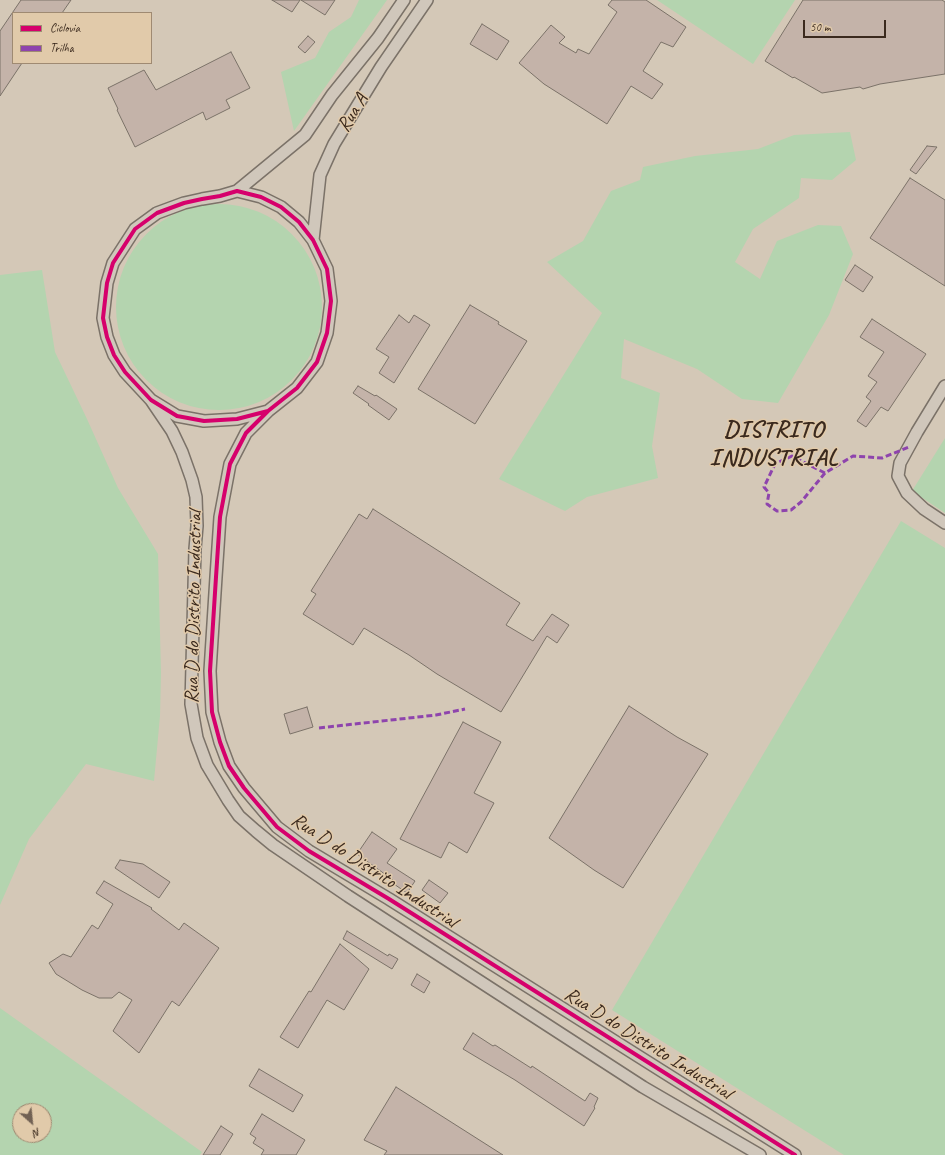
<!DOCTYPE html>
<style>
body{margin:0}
#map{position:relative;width:945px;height:1155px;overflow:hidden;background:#d4c8b7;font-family:Caveat,sans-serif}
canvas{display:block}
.legend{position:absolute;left:12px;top:12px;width:140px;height:52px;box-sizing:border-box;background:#e1caaa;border:1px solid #9f8a72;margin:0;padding:5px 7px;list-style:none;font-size:12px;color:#3b2a1e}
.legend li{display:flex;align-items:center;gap:8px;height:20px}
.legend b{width:20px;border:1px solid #9f8a72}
.north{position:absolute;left:12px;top:1103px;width:40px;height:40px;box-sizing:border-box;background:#e1caaa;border:1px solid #9f8a72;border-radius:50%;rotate:153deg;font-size:11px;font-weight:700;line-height:16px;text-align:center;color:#3b2a1e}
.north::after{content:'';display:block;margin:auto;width:14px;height:18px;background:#716154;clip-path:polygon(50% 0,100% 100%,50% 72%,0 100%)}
.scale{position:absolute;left:803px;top:20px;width:83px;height:18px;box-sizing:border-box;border:2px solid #3b2a1e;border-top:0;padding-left:5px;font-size:12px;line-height:14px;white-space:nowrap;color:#3b2a1e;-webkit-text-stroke:3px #e1caaa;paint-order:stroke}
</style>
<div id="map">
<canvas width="945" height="1155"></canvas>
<ul class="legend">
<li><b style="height:5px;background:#d6006c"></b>Ciclovia</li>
<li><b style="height:5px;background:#8e44ad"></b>Trilha</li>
</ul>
<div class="north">N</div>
<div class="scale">50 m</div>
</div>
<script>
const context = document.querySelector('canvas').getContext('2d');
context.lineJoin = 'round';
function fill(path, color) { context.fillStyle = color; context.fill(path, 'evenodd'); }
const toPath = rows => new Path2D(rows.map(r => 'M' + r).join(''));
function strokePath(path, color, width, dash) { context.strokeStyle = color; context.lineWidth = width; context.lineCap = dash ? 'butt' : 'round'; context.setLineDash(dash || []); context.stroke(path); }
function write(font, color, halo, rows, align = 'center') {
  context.font = font + ' Caveat,sans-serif'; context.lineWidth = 3; context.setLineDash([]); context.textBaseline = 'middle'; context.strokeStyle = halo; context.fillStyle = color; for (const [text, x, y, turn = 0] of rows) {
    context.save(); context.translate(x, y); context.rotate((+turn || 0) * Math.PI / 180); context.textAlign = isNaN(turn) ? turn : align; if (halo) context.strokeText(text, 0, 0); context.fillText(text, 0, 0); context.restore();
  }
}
fill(toPath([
 [359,0,387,0,294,131,281,72,315,58,329,32,351,17],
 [657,0,795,0,753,64],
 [850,132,856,160,832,180,801,178,799,198,753,229,735,262,760,279,777,241,818,225,841,226,853,254,829,315,778,403,742,399,697,369,624,339,621,378,660,393,652,446,658,478,587,497,565,511,499,479,602,313,547,262,583,241,611,191,640,180,643,167,695,156,758,149,794,135],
 '116 307a103 103 0 1 1 206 0a103 103 0 1 1-206 0Z',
 [42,270,55,352,87,419,118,488,158,554,161,673,160,716,154,781,86,764,29,839,0,905,0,275],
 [945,438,945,513,912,491],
 [901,521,945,548,945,1155,844,1155,612,1010],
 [0,1008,202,1152,200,1155,0,1155],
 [20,1111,44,1111,44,1135,20,1135]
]), '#b4d4af');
const building = toPath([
 [21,0,71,0,62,13,13,13,13,63,22,63,0,96,0,31,21,0],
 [272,0,300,0,292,12,272,0],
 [301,0,335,0,325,15,301,0],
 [612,0,646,0,686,27,673,47,661,42,643,71,663,84,652,99,631,86,607,124,544,84,519,63,551,25,565,37,559,43,576,53,578,49,589,54,617,12,608,5,612,0],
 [803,0,942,0,945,2,945,74,880,84,863,89,860,87,822,93,794,77,793,78,765,61,803,0],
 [482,24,509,41,497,60,470,44,482,24],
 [308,36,315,42,305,53,298,47,308,36],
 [231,52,250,88,226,100,230,108,206,120,203,112,135,147,117,110,118,109,108,88,144,70,156,90,231,52],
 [927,146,937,147,916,174,910,170,927,146],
 [910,178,945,200,945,286,870,238,910,178],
 [855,265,873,277,863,292,845,280,855,265],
 [470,305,499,322,498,324,527,341,475,424,418,389,470,305],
 [399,315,409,323,414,315,430,325,394,383,379,373,389,357,376,349,399,315],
 [872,319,926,354,888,411,881,407,866,427,857,421,871,401,866,397,877,382,868,376,884,352,860,337,872,319],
 [358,386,375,396,376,395,397,409,389,420,368,405,369,404,353,393,358,386],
 [373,509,520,603,506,625,533,641,552,614,569,625,557,643,547,636,501,712,437,674,409,655,364,628,353,645,303,614,316,594,311,591,359,514,367,519,373,509],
 [629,706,677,737,708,754,623,888,594,870,549,838,629,706],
 [307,707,313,727,290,734,284,714,307,707],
 [463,722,501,742,474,793,494,803,467,853,449,842,441,858,400,839,463,722],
 [372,832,397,849,387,863,415,881,407,893,391,882,393,880,357,854,372,832],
 [120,860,143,864,170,882,159,898,115,868,120,860],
 [429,880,448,893,440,903,422,890,429,880],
 [104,881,152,908,151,909,179,930,184,923,219,948,179,1006,172,1001,139,1053,113,1031,132,1000,119,992,112,998,99,998,82,990,56,974,49,963,63,954,71,957,92,925,98,929,113,904,96,893,104,881],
 [347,931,388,956,389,954,398,959,392,969,343,939,347,931],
 [340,944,369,969,344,1010,327,1000,298,1048,280,1037,309,991,311,992,340,944],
 [417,974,430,982,424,993,411,985,417,974],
 [473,1033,493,1046,495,1045,531,1068,532,1066,585,1101,590,1093,598,1098,594,1107,595,1108,584,1126,515,1080,463,1049,473,1033],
 [259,1069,303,1095,293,1112,249,1086,259,1069],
 [396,1087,503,1155,384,1155,387,1151,364,1140,396,1087],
 [262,1114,305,1140,296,1155,261,1155,264,1150,253,1143,256,1138,250,1134,262,1114],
 [221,1126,233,1134,220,1155,203,1155,221,1126]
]);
fill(building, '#c4b3a9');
strokePath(building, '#7b7268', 1);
const street = toPath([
 [237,191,261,197,281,207,299,222,313,240,327,269,331,301,327,333,317,362,297,388,268,411,237,419,204,421,177,416,151,400,125,372,114,355,107,337,103,318,107,283,113,263,135,229,157,213,184,203,202,199,220,196,237,191],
 [237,191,305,135,332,95,378,38,404,0],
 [313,240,320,175,334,144,381,67,427,0],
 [945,386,917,432,900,463,898,476,907,493,924,509,945,523],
 [151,400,172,431,182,452,192,480,196,497,197,526,195,549,191,704,197,738,207,765,228,800,239,816,256,831,273,845,348,896,643,1087,760,1155],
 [268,411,246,433,230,464,220,517,216,577,210,671,212,712,220,742,229,766,244,788,277,827,309,851,389,899,795,1155]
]);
strokePath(street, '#7b7268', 14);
strokePath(street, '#d0c7bb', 11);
strokePath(toPath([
 [825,473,801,502,791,510,777,511,767,504,769,493,764,487,775,464,792,456,825,473,853,456,882,458,909,447],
 [319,728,436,715,465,709]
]), '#8e44ad', 3, [6, 3]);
strokePath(toPath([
 [237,191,261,197,281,207,299,222,313,240,327,269,331,301,327,333,317,362,297,388,268,411,237,419,204,421,177,416,151,400,125,372,114,355,107,337,103,318,107,283,113,263,135,229,157,213,184,203,202,199,220,196,237,191],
 [268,411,246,433,230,464,220,517,216,577,210,671,212,712,220,742,229,766,244,788,277,827,309,851,389,899,795,1155]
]), '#d6006c', 4);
write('20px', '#3b2a1e', '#e1caaa', [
 ["Rua A",353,113,-58],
 ["Rua D do Distrito Industrial",194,607,-89],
 ["Rua D do Distrito Industrial",374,871,33],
 ["Rua D do Distrito Industrial",648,1044,32]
]);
context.letterSpacing = '1px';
write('bold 24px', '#3b2a1e', '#e1caaa', [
 ["DISTRITO",774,431],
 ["INDUSTRIAL",774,459]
]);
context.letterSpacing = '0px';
</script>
